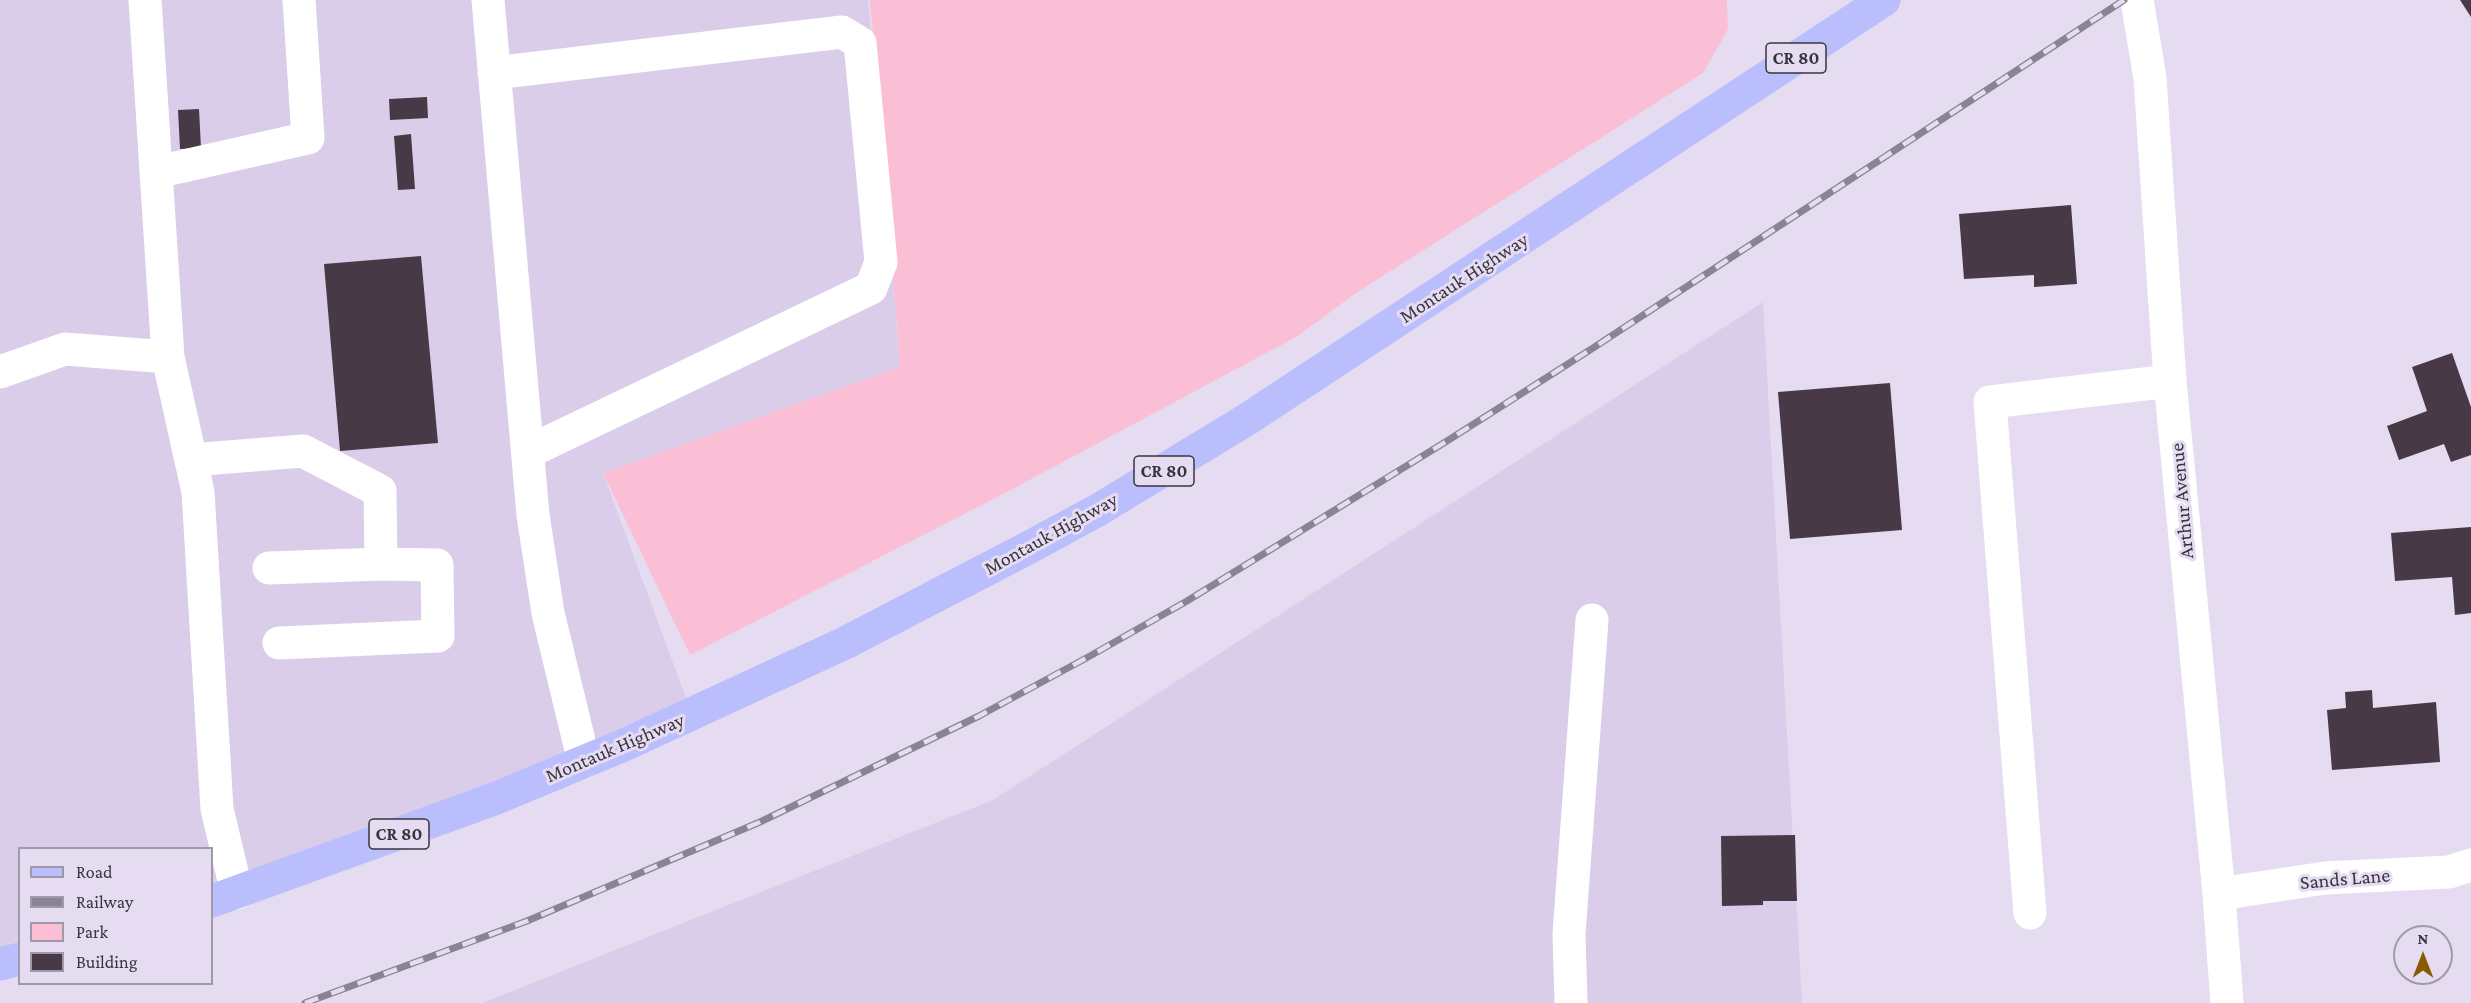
<!DOCTYPE html>
<style>
body{margin:0}
#map{position:relative;width:2471px;height:1003px;overflow:hidden;background:#e5dcf1;font-family:"Crimson Pro",serif}
canvas{display:block}
.legend{position:absolute;left:18px;top:847px;width:195px;height:138px;box-sizing:border-box;background:#e5dcf1;border:2px solid #a099a9;margin:0;padding:8px 10px;list-style:none;font-size:18px;color:#38343d}
.legend li{display:flex;align-items:center;gap:12px;height:30px}
.legend b{width:30px;border:2px solid #a099a9}
.north{position:absolute;left:2393px;top:925px;width:60px;height:60px;box-sizing:border-box;background:#e5dcf1;border:2px solid #a099a9;border-radius:50%;rotate:0deg;font-size:16px;font-weight:700;line-height:24px;text-align:center;color:#38343d}
.north::after{content:'';display:block;margin:auto;width:21px;height:27px;background:#8a5900;clip-path:polygon(50% 0,100% 100%,50% 72%,0 100%)}
</style>
<div id="map">
<canvas width="2471" height="1003"></canvas>
<ul class="legend">
<li><b style="height:8px;background:#babefd"></b>Road</li>
<li><b style="height:8px;background:#8a8492"></b>Railway</li>
<li><b style="height:16px;background:#fabfd4"></b>Park</li>
<li><b style="height:16px;background:#483946"></b>Building</li>
</ul>
<div class="north">N</div>
</div>
<script>
const context = document.querySelector('canvas').getContext('2d');
context.lineJoin = 'round';
function fill(path, color) { context.fillStyle = color; context.fill(path, 'evenodd'); }
const toPath = rows => new Path2D(rows.map(r => 'M' + r).join(''));
function strokePath(path, color, width, dash) { context.strokeStyle = color; context.lineWidth = width; context.lineCap = dash ? 'butt' : 'round'; context.setLineDash(dash || []); context.stroke(path); }
function write(font, color, halo, rows, align = 'center') {
  context.font = font + ' "Crimson Pro",serif'; context.lineWidth = 6; context.setLineDash([]); context.textBaseline = 'middle'; context.strokeStyle = halo; context.fillStyle = color; for (const [text, x, y, turn = 0] of rows) {
    context.save(); context.translate(x, y); context.rotate((+turn || 0) * Math.PI / 180); context.textAlign = isNaN(turn) ? turn : align; if (halo) context.strokeText(text, 0, 0); context.fillText(text, 0, 0); context.restore();
  }
}
fill(toPath([
 [0,0,868,0,900,367,603,473,693,717,212,901,212,848,20,848,19,959,0,964],
 [1763,302,1802,1003,482,1003,993,800]
]), '#d9cdea');
fill(toPath([
 [870,0,1727,0,1728,29,1703,73,1356,293,1298,336,1005,493,690,655,603,473,900,367]
]), '#fabfd4');
fill(toPath([
 [2460,0,2471,0,2471,17],
 [427,97,428,118,390,120,389,99],
 [199,109,201,148,180,149,178,110],
 [411,134,415,189,398,190,394,136],
 [2071,205,2077,284,2034,287,2034,275,1964,279,1959,214],
 [421,256,438,443,340,451,324,264],
 [2452,353,2471,407,2471,455,2451,462,2444,444,2399,460,2387,426,2427,411,2412,367],
 [1890,383,1902,530,1790,539,1778,392],
 [2471,527,2471,613,2455,615,2452,577,2395,581,2391,533],
 [2372,690,2373,708,2436,702,2440,762,2332,770,2327,710,2346,708,2345,692],
 [1795,835,1797,901,1763,901,1763,905,1722,906,1721,836]
]), '#483946');
strokePath(toPath([
 [145,0,168,357],
 [488,0,533,515,548,613,584,762],
 [2137,0,2150,78,2170,381,2219,894,2227,1003],
 [494,73,842,32,860,43,881,262,871,288,528,452],
 [157,172,308,138,299,0],
 [0,372,65,349,168,357,198,492,217,809,237,893],
 [191,460,303,451,380,491,381,564,269,568],
 [279,643,438,636,437,565,381,564],
 [2219,894,2325,878,2449,872,2471,865],
 [2030,913,1990,402,2170,381],
 [1571,1003,1569,934,1592,620]
]), '#fff', 33);
strokePath(toPath([
 [212,901,494,799,624,745,845,643,1026,549,1098,510,1246,420,1884,0],
 [0,964,20,959]
]), '#babefd', 33);
const rail = toPath([
 [305,1003,527,921,760,822,979,716,1090,656,1187,601,1447,441,1593,348,2124,0]
]);
strokePath(rail, '#8a8492', 7);
strokePath(rail, '#e5dcf1', 4.5, [14]);
for (const [x, y, w] of [
 [1796,58,60],
 [1164,471,60],
 [399,834,60]
]) { const box = new Path2D(); box.roundRect(x - w / 2, y - 15, w, 30, 4.5); context.fillStyle = '#e5dcf1'; context.fill(box); strokePath(box, '#38343d', 1.5); }
write('bold 18px', '#38343d', null, [
 ["CR 80",1796,58],
 ["CR 80",1164,471],
 ["CR 80",399,834]
]);
write('20px', '#38343d', '#e5dcf1', [
 ["Montauk Highway",1464,278,-33],
 ["Arthur Avenue",2182,501,-95],
 ["Montauk Highway",1051,534,-29],
 ["Montauk Highway",615,748,-23],
 ["Sands Lane",2345,879,-5]
]);
</script>
